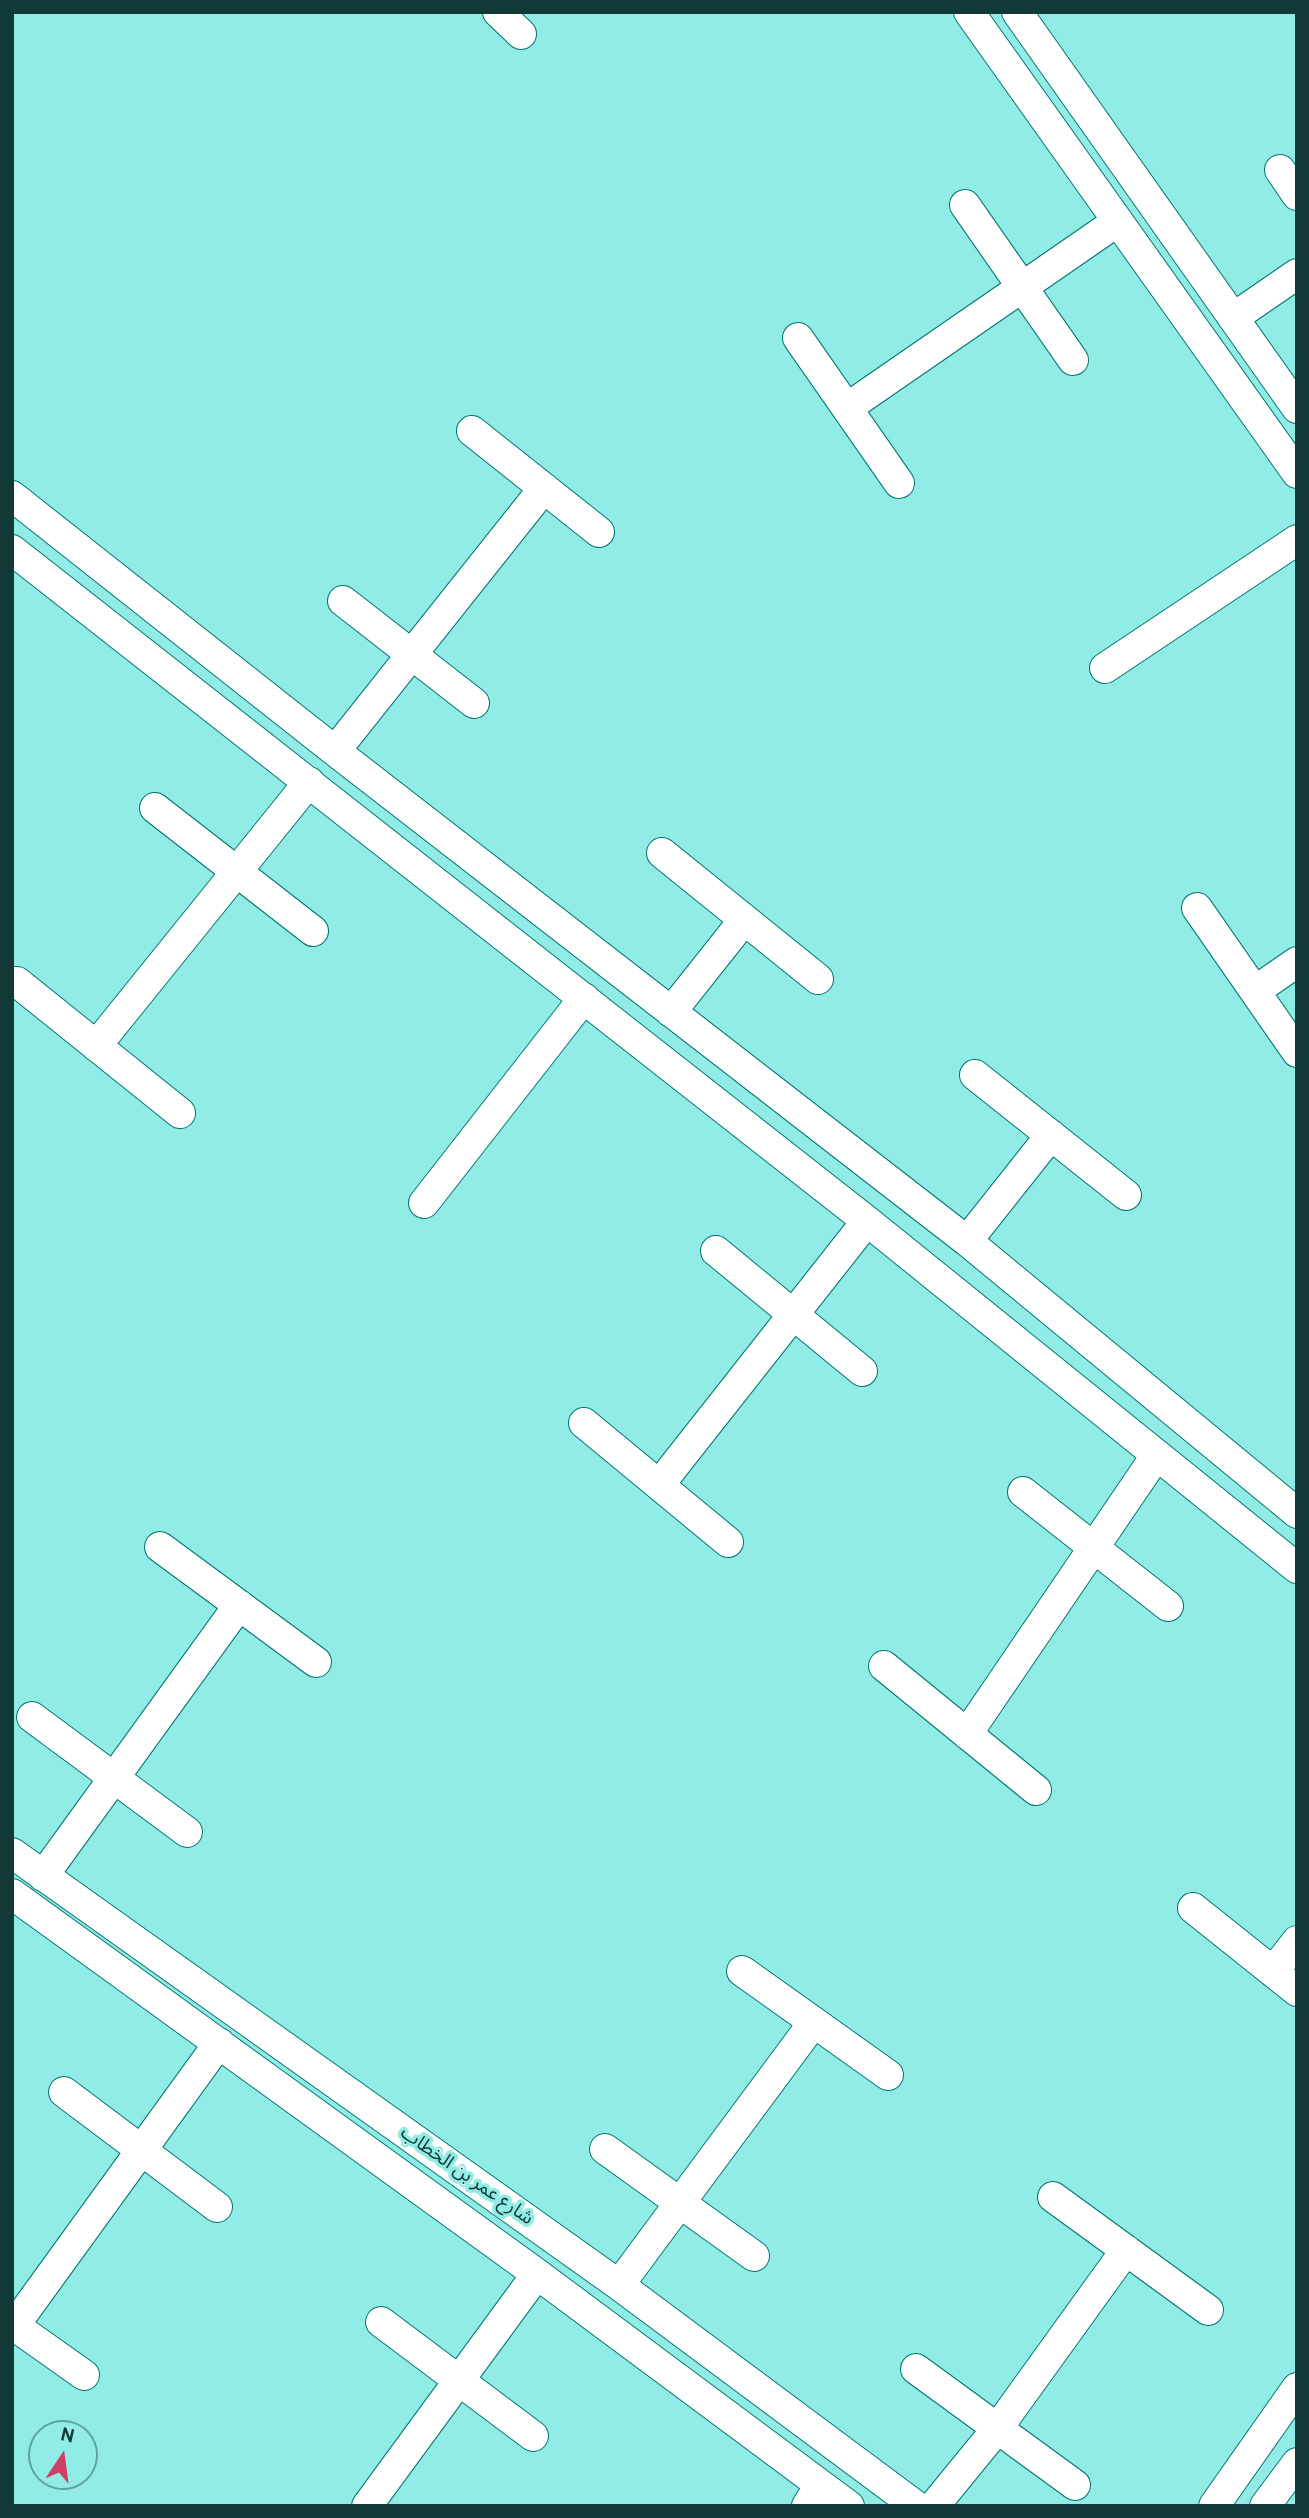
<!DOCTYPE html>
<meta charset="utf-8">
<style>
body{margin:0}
#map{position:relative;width:1309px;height:2518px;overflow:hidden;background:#90ece5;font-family:Overpass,sans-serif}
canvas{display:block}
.frame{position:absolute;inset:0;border:14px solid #113937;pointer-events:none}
.north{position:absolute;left:28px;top:2420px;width:70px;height:70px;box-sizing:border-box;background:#90ece5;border:2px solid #5da49f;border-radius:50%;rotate:13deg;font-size:19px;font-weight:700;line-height:28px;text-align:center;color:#113937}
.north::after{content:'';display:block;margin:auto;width:24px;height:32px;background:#ce3f64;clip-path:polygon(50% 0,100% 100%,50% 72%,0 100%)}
</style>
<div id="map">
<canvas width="1309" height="2518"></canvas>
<div class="frame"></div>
<div class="north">N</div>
</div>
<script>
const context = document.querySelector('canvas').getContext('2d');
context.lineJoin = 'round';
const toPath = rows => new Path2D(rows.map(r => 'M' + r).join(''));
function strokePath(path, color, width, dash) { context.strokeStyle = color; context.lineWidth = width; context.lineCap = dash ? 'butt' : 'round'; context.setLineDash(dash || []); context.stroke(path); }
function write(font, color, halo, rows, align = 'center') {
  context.font = font + ' Overpass,"Noto Sans Arabic",sans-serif'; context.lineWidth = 7; context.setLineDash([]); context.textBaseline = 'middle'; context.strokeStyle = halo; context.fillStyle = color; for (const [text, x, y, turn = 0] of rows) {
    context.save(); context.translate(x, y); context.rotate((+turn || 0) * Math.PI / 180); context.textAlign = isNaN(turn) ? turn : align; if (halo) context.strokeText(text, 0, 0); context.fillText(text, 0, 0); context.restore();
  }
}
const minor = toPath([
 [498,12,521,34],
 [969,12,1297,473],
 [1017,12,1297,408],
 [1280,170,1297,195],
 [965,205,1073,360],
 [1233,318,1297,274],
 [798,338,899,483],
 [847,408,1118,221],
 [472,431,599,532],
 [12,496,335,751,967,1241,1297,1513],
 [12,550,867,1221,1297,1568],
 [343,601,474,703],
 [1105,668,1297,540],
 [335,751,544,488],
 [155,808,313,931],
 [662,853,818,979],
 [1197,908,1297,1052],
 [17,982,180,1113],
 [1255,991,1297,962],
 [671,1012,744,920],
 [96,1046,309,782],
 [975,1075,1126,1195],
 [424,1203,584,998],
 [967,1241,1051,1135],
 [716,1251,862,1371],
 [584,1423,728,1542],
 [659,1485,867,1221],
 [1023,1492,1168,1606],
 [160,1547,316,1662],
 [884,1666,1036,1790],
 [32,1717,187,1832],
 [967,1734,1156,1456],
 [12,1853,619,2285,916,2506],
 [43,1876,239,1605],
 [12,1894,537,2274,849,2506],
 [1193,1908,1297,1991],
 [742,1971,888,2075],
 [1273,1972,1297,1941],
 [64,2092,217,2207],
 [605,2149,754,2256],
 [1053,2197,1208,2310],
 [619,2285,814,2022],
 [381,2322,533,2436],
 [12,2324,84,2375],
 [14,2326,219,2043],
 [916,2369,1075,2485],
 [367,2506,537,2274],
 [807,2506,820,2485],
 [934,2506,997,2429,1126,2250],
 [1214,2506,1297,2388],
 [1265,2506,1297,2463]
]);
strokePath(minor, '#007570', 32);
strokePath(minor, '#fff', 30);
write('19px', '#113937', '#90ece5', [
 ["شارع عمر بن الخطاب",466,2177,35]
]);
</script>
